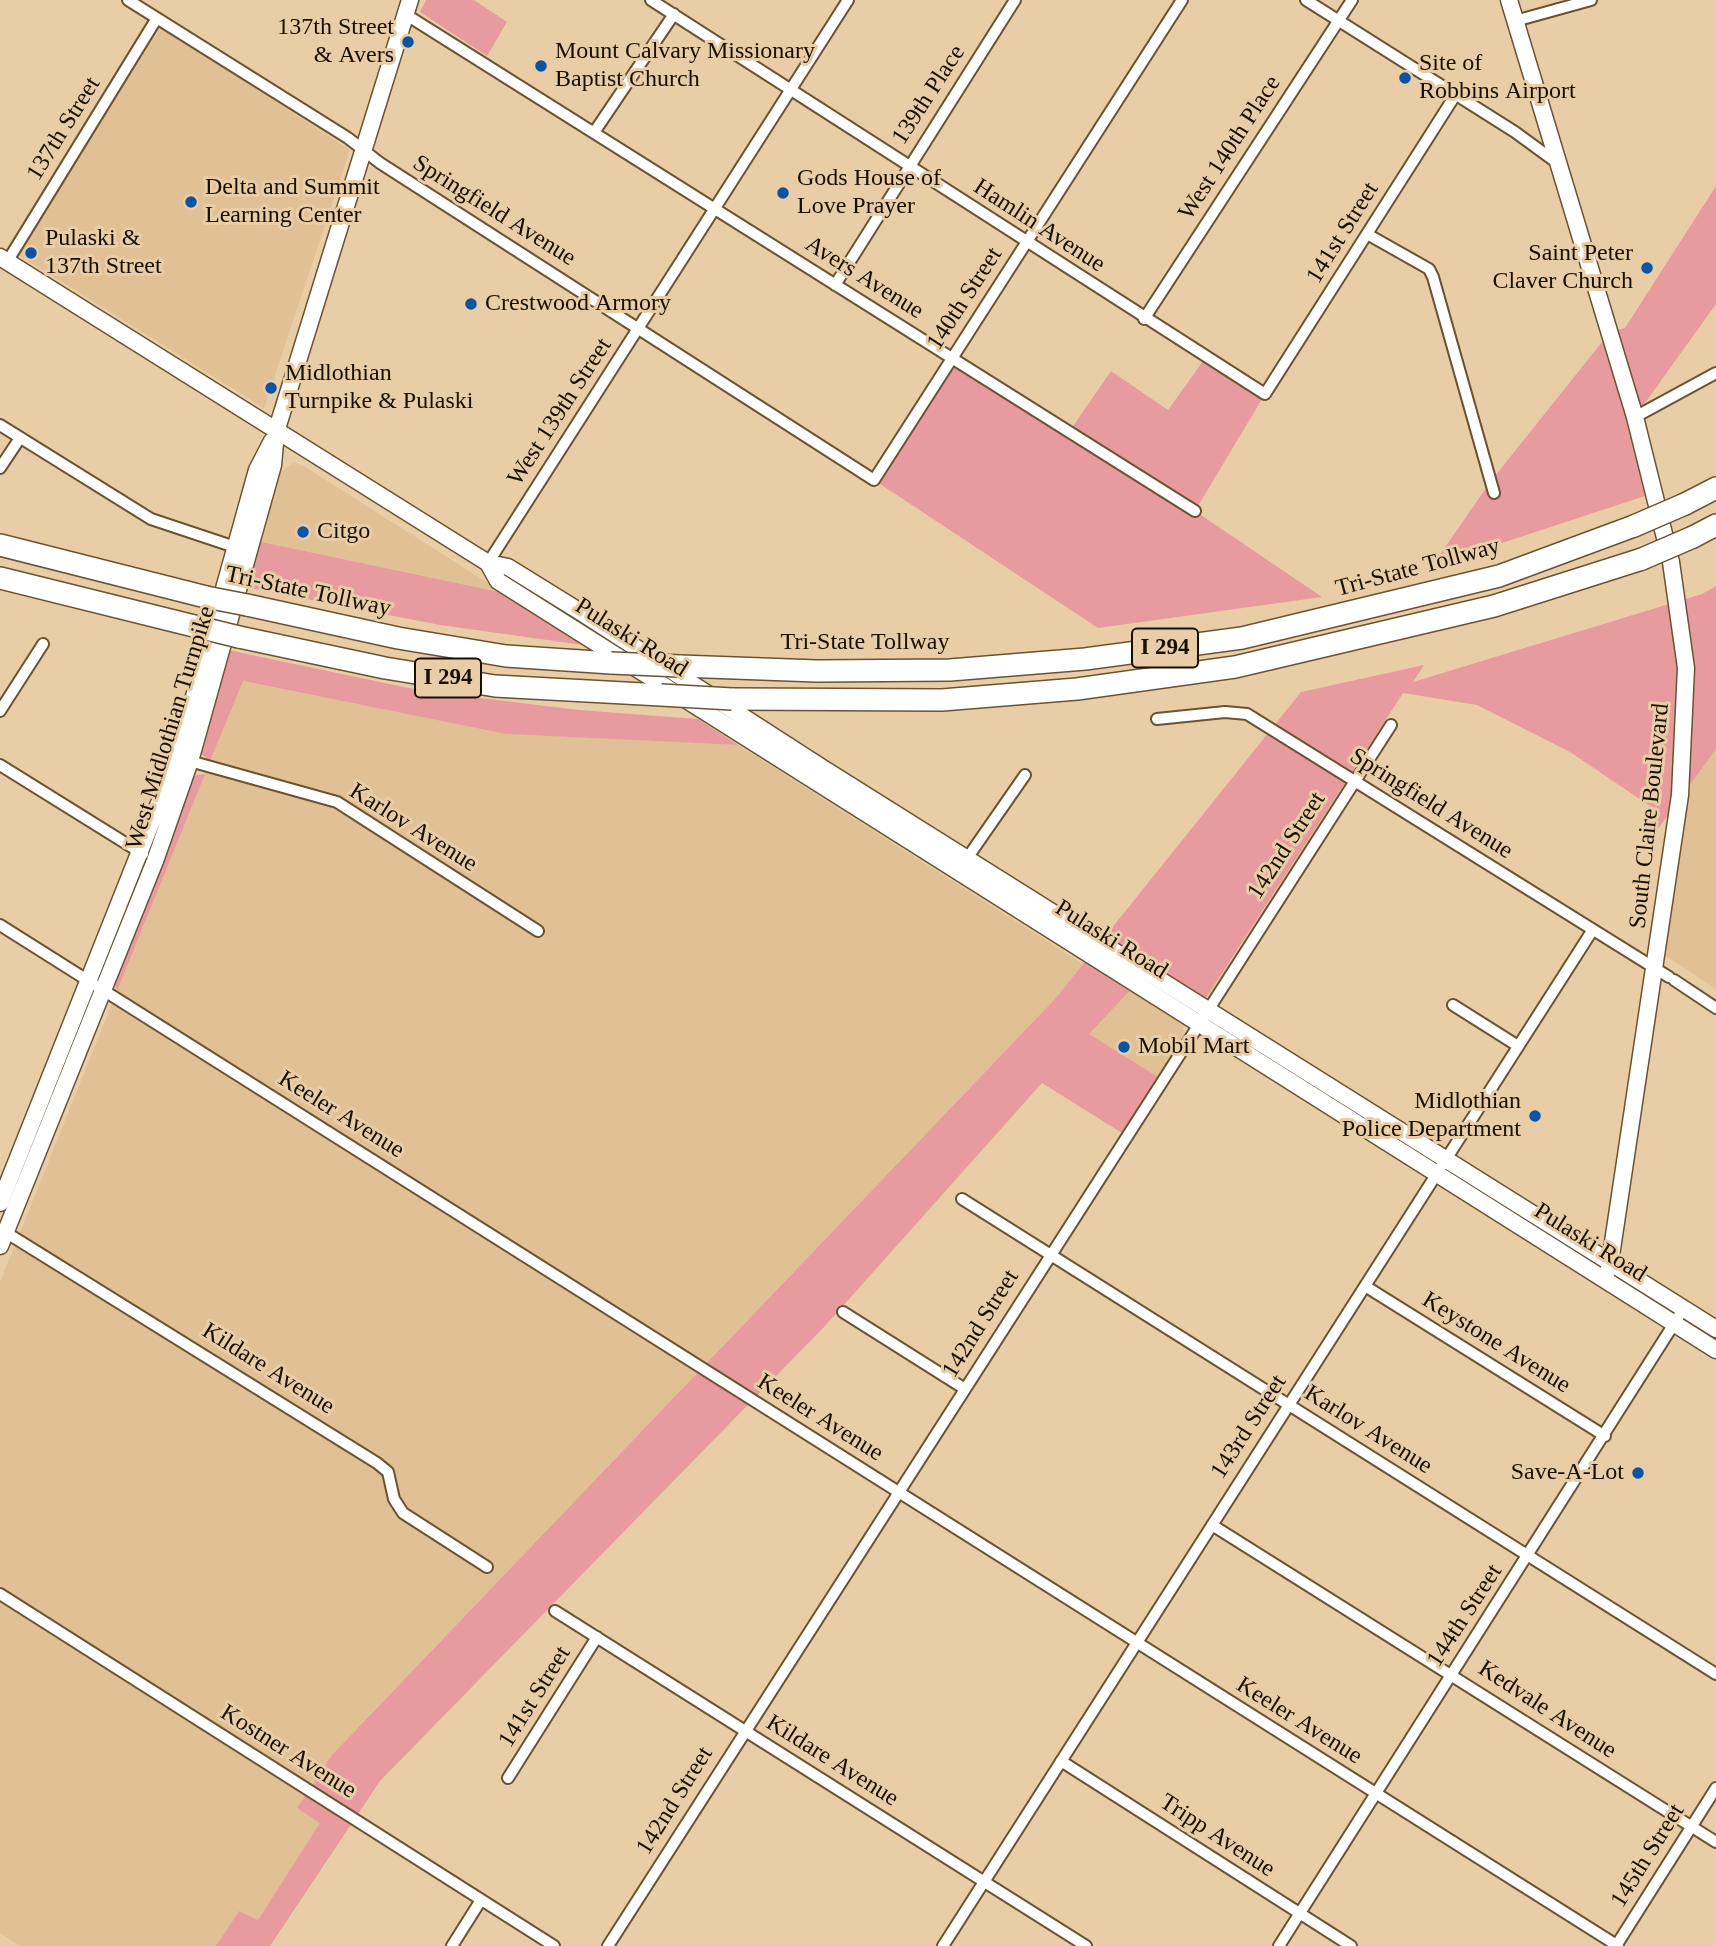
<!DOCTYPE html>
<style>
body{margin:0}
canvas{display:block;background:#e8cda7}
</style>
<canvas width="1716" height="1946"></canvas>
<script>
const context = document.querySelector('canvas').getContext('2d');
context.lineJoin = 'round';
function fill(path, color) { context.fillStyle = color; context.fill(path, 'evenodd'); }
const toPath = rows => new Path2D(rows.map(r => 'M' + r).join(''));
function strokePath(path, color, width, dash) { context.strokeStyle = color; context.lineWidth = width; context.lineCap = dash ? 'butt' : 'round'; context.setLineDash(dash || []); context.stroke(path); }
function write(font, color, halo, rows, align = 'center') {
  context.font = font + ' Georgia,serif'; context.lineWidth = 6; context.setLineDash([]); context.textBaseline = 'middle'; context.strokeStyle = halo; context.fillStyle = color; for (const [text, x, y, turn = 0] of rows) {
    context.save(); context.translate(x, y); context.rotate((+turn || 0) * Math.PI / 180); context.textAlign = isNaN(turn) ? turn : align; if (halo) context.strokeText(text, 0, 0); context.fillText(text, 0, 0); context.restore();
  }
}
fill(toPath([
 [161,27,350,150,264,408,17,254],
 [293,463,302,465,504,593,257,541,275,477],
 [242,681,506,734,738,745,1083,964,1055,999,332,1755,297,1808,321,1823,258,1920,239,1911,216,1946,20,1946,0,1933,0,1282],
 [1716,749,1716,989,1662,953,1684,793],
 [1132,988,1183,1022,1184,1037,1158,1077,1088,1034]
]), '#e0c094');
fill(toPath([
 [426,0,474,0,507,22,487,56,420,12],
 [1716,186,1716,304,1635,417,1654,493,1432,566,1491,481,1610,332,1625,328],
 [1206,357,1265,394,1195,511,1322,597,1098,628,874,480,952,358,1069,432,1111,371,1168,410],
 [257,541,504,593,583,645,440,625,245,587],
 [1716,586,1716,749,1647,844,1656,810,1570,752,1477,705,1403,693,1206,998,1153,966,1089,1034,1158,1077,1122,1133,1042,1083,825,1326,380,1781,270,1946,216,1946,239,1911,258,1920,320,1823,297,1808,332,1755,1055,999,1301,692,1424,665,1413,682,1702,594],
 [228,650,423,691,579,710,698,719,738,745,506,734,243,681,210,761,200,753],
 [205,774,117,991,114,983,190,782,196,775]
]), '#e89b9f');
const street = toPath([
 [128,0,348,138,380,163,874,480,1182,0],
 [651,0,1265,394,1456,94],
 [1306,0,1515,132,1556,162],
 [405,14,1195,511],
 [1515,21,1591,0],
 [595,131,674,14],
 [1367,234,1429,269,1433,277,1494,493],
 [7,262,157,18],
 [835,285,1015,0],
 [1144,319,1352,0],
 [1635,417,1716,373],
 [0,425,151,519,235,547],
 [0,468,20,438],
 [488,563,848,0],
 [0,711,43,644],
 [1157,719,1225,712,1247,714,1669,977],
 [186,760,337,802,538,931],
 [0,765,143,854],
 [968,857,1025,775],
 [0,925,1618,1946],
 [1674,980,1716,1008],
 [1453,1005,1518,1046],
 [962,1199,1716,1674],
 [2,1230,377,1463,388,1472,394,1499,403,1513,487,1567],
 [1365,1286,1605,1436],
 [843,1312,965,1389],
 [1212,1525,1716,1842],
 [0,1594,554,1946],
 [555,1611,1086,1946],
 [1061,1761,1351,1946],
 [508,1778,597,1637],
 [452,1946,481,1900],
 [608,1946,1391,725],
 [943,1946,1592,931],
 [1279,1946,1684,1308],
 [1616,1946,1716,1788]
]);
const secondary = toPath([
 [1509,0,1635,417,1671,562,1686,668,1680,795,1609,1269],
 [0,257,488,563,508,567,579,611,824,769,1716,1329],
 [488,563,498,581,1716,1350],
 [0,1203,177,758,257,470,272,441],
 [0,1246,155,861,190,761,273,465,276,432,410,0]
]);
const highway = toPath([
 [1685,504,1716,488],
 [1693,537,1716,525],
 [0,545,206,597],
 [0,578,198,627],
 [247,605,398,638,506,656,611,663],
 [239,637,385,668,495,686,661,695],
 [680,666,817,671,950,670,1085,659,1242,638,1499,576,1634,526],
 [732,699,942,700,1077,689,1235,667,1494,606,1642,559]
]);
strokePath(street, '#6b5331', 14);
strokePath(secondary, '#6b5331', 19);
strokePath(highway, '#6b5331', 24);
strokePath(street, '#fff', 10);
strokePath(secondary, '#fff', 16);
strokePath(highway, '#fff', 21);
const highwayBridge = toPath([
 [1634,526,1685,504],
 [1642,559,1693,537],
 [206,597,247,605],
 [198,627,239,637],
 [611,663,680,666],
 [661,695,732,699]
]);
strokePath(highwayBridge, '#6b5331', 24, []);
strokePath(highwayBridge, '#fff', 21);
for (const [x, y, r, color] of [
 [408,42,7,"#0a54a3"],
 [541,66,7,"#0a54a3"],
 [1405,78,7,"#0a54a3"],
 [783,193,7,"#0a54a3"],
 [191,202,7,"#0a54a3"],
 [31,253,7,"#0a54a3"],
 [1647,268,7,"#0a54a3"],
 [471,304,7,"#0a54a3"],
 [271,388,7,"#0a54a3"],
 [303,532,7,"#0a54a3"],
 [1124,1047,7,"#0a54a3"],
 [1535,1116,7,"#0a54a3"],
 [1638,1473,7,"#0a54a3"]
]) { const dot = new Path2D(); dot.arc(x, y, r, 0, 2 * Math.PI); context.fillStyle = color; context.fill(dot); strokePath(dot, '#e8cda7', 2.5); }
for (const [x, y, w] of [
 [1165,648,66],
 [448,678,66]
]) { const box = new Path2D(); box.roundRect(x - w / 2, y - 19.5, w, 39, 5); context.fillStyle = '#e8cda7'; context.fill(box); strokePath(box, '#180f03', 2); }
write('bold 23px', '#180f03', null, [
 ["I 294",1165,648],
 ["I 294",448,678]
]);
write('24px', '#180f03', '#e8cda7', [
 ["137th Street",394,28,"right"],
 ["& Avers",394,56,"right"],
 ["Mount Calvary Missionary",555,52],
 ["Baptist Church",555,80],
 ["Site of",1419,64],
 ["Robbins Airport",1419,92],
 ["Gods House of",797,179],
 ["Love Prayer",797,207],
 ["Delta and Summit",205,188],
 ["Learning Center",205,216],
 ["Pulaski &",45,239],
 ["137th Street",45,267],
 ["Saint Peter",1633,254,"right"],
 ["Claver Church",1633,282,"right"],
 ["Crestwood Armory",485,304],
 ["Midlothian",285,374],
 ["Turnpike & Pulaski",285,402],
 ["Citgo",317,532],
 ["Mobil Mart",1138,1047],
 ["Midlothian",1521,1102,"right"],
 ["Police Department",1521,1130,"right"],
 ["Save-A-Lot",1624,1473,"right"]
], 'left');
write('24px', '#180f03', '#e8cda7', [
 ["139th Place",929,95,-57],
 ["137th Street",64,129,-58],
 ["West 140th Place",1230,148,-57],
 ["Springfield Avenue",494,211,32],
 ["Hamlin Avenue",1039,226,33],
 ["141st Street",1343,233,-58],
 ["Avers Avenue",864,278,32],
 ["140th Street",965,299,-57],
 ["West 139th Street",560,412,-57],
 ["Tri-State Tollway",1418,568,-15],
 ["Tri-State Tollway",308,592,12],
 ["Pulaski Road",631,638,32],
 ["Tri-State Tollway",865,643],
 ["West Midlothian Turnpike",171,728,-73],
 ["Springfield Avenue",1431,804,32],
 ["South Claire Boulevard",1650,816,-84],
 ["Karlov Avenue",413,828,32],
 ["142nd Street",1287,846,-57],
 ["Pulaski Road",1111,940,32],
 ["Keeler Avenue",341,1115,32],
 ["Pulaski Road",1590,1243,32],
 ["142nd Street",981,1324,-58],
 ["Keystone Avenue",1496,1343,32],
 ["Kildare Avenue",268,1369,32],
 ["Keeler Avenue",820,1418,32],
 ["143rd Street",1249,1427,-57],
 ["Karlov Avenue",1368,1430,32],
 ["144th Street",1465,1616,-57],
 ["141st Street",535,1697,-58],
 ["Kedvale Avenue",1547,1710,33],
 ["Keeler Avenue",1299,1721,32],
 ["Kostner Avenue",288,1752,32],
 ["Kildare Avenue",832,1761,32],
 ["142nd Street",675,1801,-58],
 ["Tripp Avenue",1217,1836,33],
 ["145th Street",1648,1856,-58]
]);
</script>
